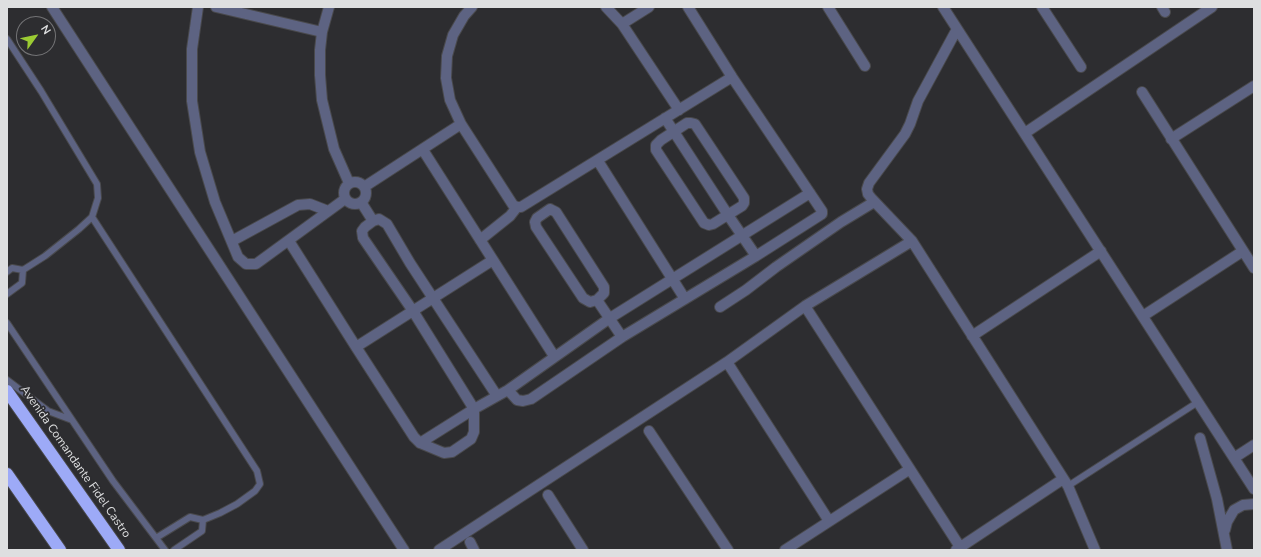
<!DOCTYPE html>
<style>
body{margin:0}
#map{position:relative;width:1261px;height:557px;overflow:hidden;background:#2d2d30;font-family:"Nunito Sans",sans-serif}
canvas{display:block}
.frame{position:absolute;inset:0;border:8px solid #dedfe0;pointer-events:none}
.north{position:absolute;left:16px;top:16px;width:40px;height:40px;box-sizing:border-box;background:#2d2d30;border:1px solid #747476;border-radius:50%;rotate:57deg;font-size:11px;font-weight:700;line-height:16px;text-align:center;color:#dedfe0}
.north::after{content:'';display:block;margin:auto;width:14px;height:18px;background:#9bcb33;clip-path:polygon(50% 0,100% 100%,50% 72%,0 100%)}
</style>
<div id="map">
<canvas width="1261" height="557"></canvas>
<div class="frame"></div>
<div class="north">N</div>
</div>
<script>
const context = document.querySelector('canvas').getContext('2d');
context.lineJoin = 'round';
const toPath = rows => new Path2D(rows.map(r => 'M' + r).join(''));
function strokePath(path, color, width, dash) { context.strokeStyle = color; context.lineWidth = width; context.lineCap = dash ? 'butt' : 'round'; context.setLineDash(dash || []); context.stroke(path); }
function write(font, color, halo, rows, align = 'center') {
  context.font = font + ' "Nunito Sans",sans-serif'; context.lineWidth = 3.5; context.setLineDash([]); context.textBaseline = 'middle'; context.strokeStyle = halo; context.fillStyle = color; for (const [text, x, y, turn = 0] of rows) {
    context.save(); context.translate(x, y); context.rotate((+turn || 0) * Math.PI / 180); context.textAlign = isNaN(turn) ? turn : align; if (halo) context.strokeText(text, 0, 0); context.fillText(text, 0, 0); context.restore();
  }
}
const lane = toPath([
 [7,39,41,91,97,184,98,198,92,217,79,229,45,256,23,270,12,268,7,272],
 [92,217,257,471,260,484,255,491,237,504,220,513,203,520,190,517,156,538],
 [7,294,22,283,23,270],
 [7,323,113,481,165,550],
 [7,380,48,411,72,420],
 [1068,486,1198,402],
 [174,550,202,531,203,520]
]);
const street = toPath([
 [52,7,404,550],
 [198,7,192,49,192,101,200,152,215,202,238,257,246,264,256,264,345,199],
 [216,7,322,32],
 [329,7,322,32,320,50,320,75,322,100,334,149,349,183],
 [472,7,464,16,453,35,447,56,446,78,450,100,461,124,513,205,517,207],
 [606,7,622,24,679,110],
 [828,7,865,66],
 [943,7,1254,489],
 [1042,7,1081,67],
 [1162,7,1165,12],
 [622,24,649,7],
 [957,29,918,101,910,124,905,134,869,183,867,189,868,194,872,199,912,241,1068,486,1095,550],
 [1142,92,1254,268],
 [665,118,728,215,756,256],
 [687,123,691,123,695,124,744,198,744,203,742,206,713,224,709,225,704,223,656,150,656,145,661,140,687,123],
 [1025,133,1212,7],
 [1171,139,1254,86],
 [423,150,554,356],
 [598,161,685,299],
 '344 193a11 11 0 1 1 22 0a11 11 0 1 1-22 0Z',
 [364,187,461,124],
 [361,202,373,221],
 [550,209,556,212,604,287,604,293,597,300,590,302,583,298,536,227,535,222,537,218,550,209],
 [480,240,510,216,517,207,521,207,732,77],
 [232,241,298,205,310,204,328,211],
 [289,241,356,347,414,437,420,443,444,453,452,452,471,439,474,432,474,409,413,311,363,238,362,231,365,227,373,221,379,219,387,224,410,263,497,396],
 [597,300,622,337],
 [805,306,962,550],
 [720,307,746,290,776,267,841,222,874,202],
 [1143,316,1243,251],
 [972,336,1101,251],
 [356,347,493,260],
 [508,390,517,400,523,401,531,399,622,337,756,256,822,214,822,211,732,77,688,7],
 [649,431,728,550],
 [1200,438,1217,499,1227,550],
 [420,443,474,409,508,390,610,318,810,193],
 [1234,458,1254,445],
 [548,495,583,550],
 [829,521,727,362,805,306,912,241],
 [1225,530,1227,522,1234,510,1243,505,1254,504],
 [470,542,474,550],
 [439,550,727,362],
 [785,550,910,469],
 [956,550,1063,479]
]);
const highway = toPath([
 [7,391,119,550],
 [7,474,60,550]
]);
strokePath(lane, '#49494c', 8);
strokePath(street, '#49494c', 12);
strokePath(highway, '#49494c', 14);
strokePath(lane, '#5d6382', 6);
strokePath(street, '#5d6382', 10);
strokePath(highway, '#9daaf7', 12);
write('12px', '#dedfe0', '#2d2d30', [
 ["Avenida Comandante Fidel Castro",75,462,55]
]);
</script>
